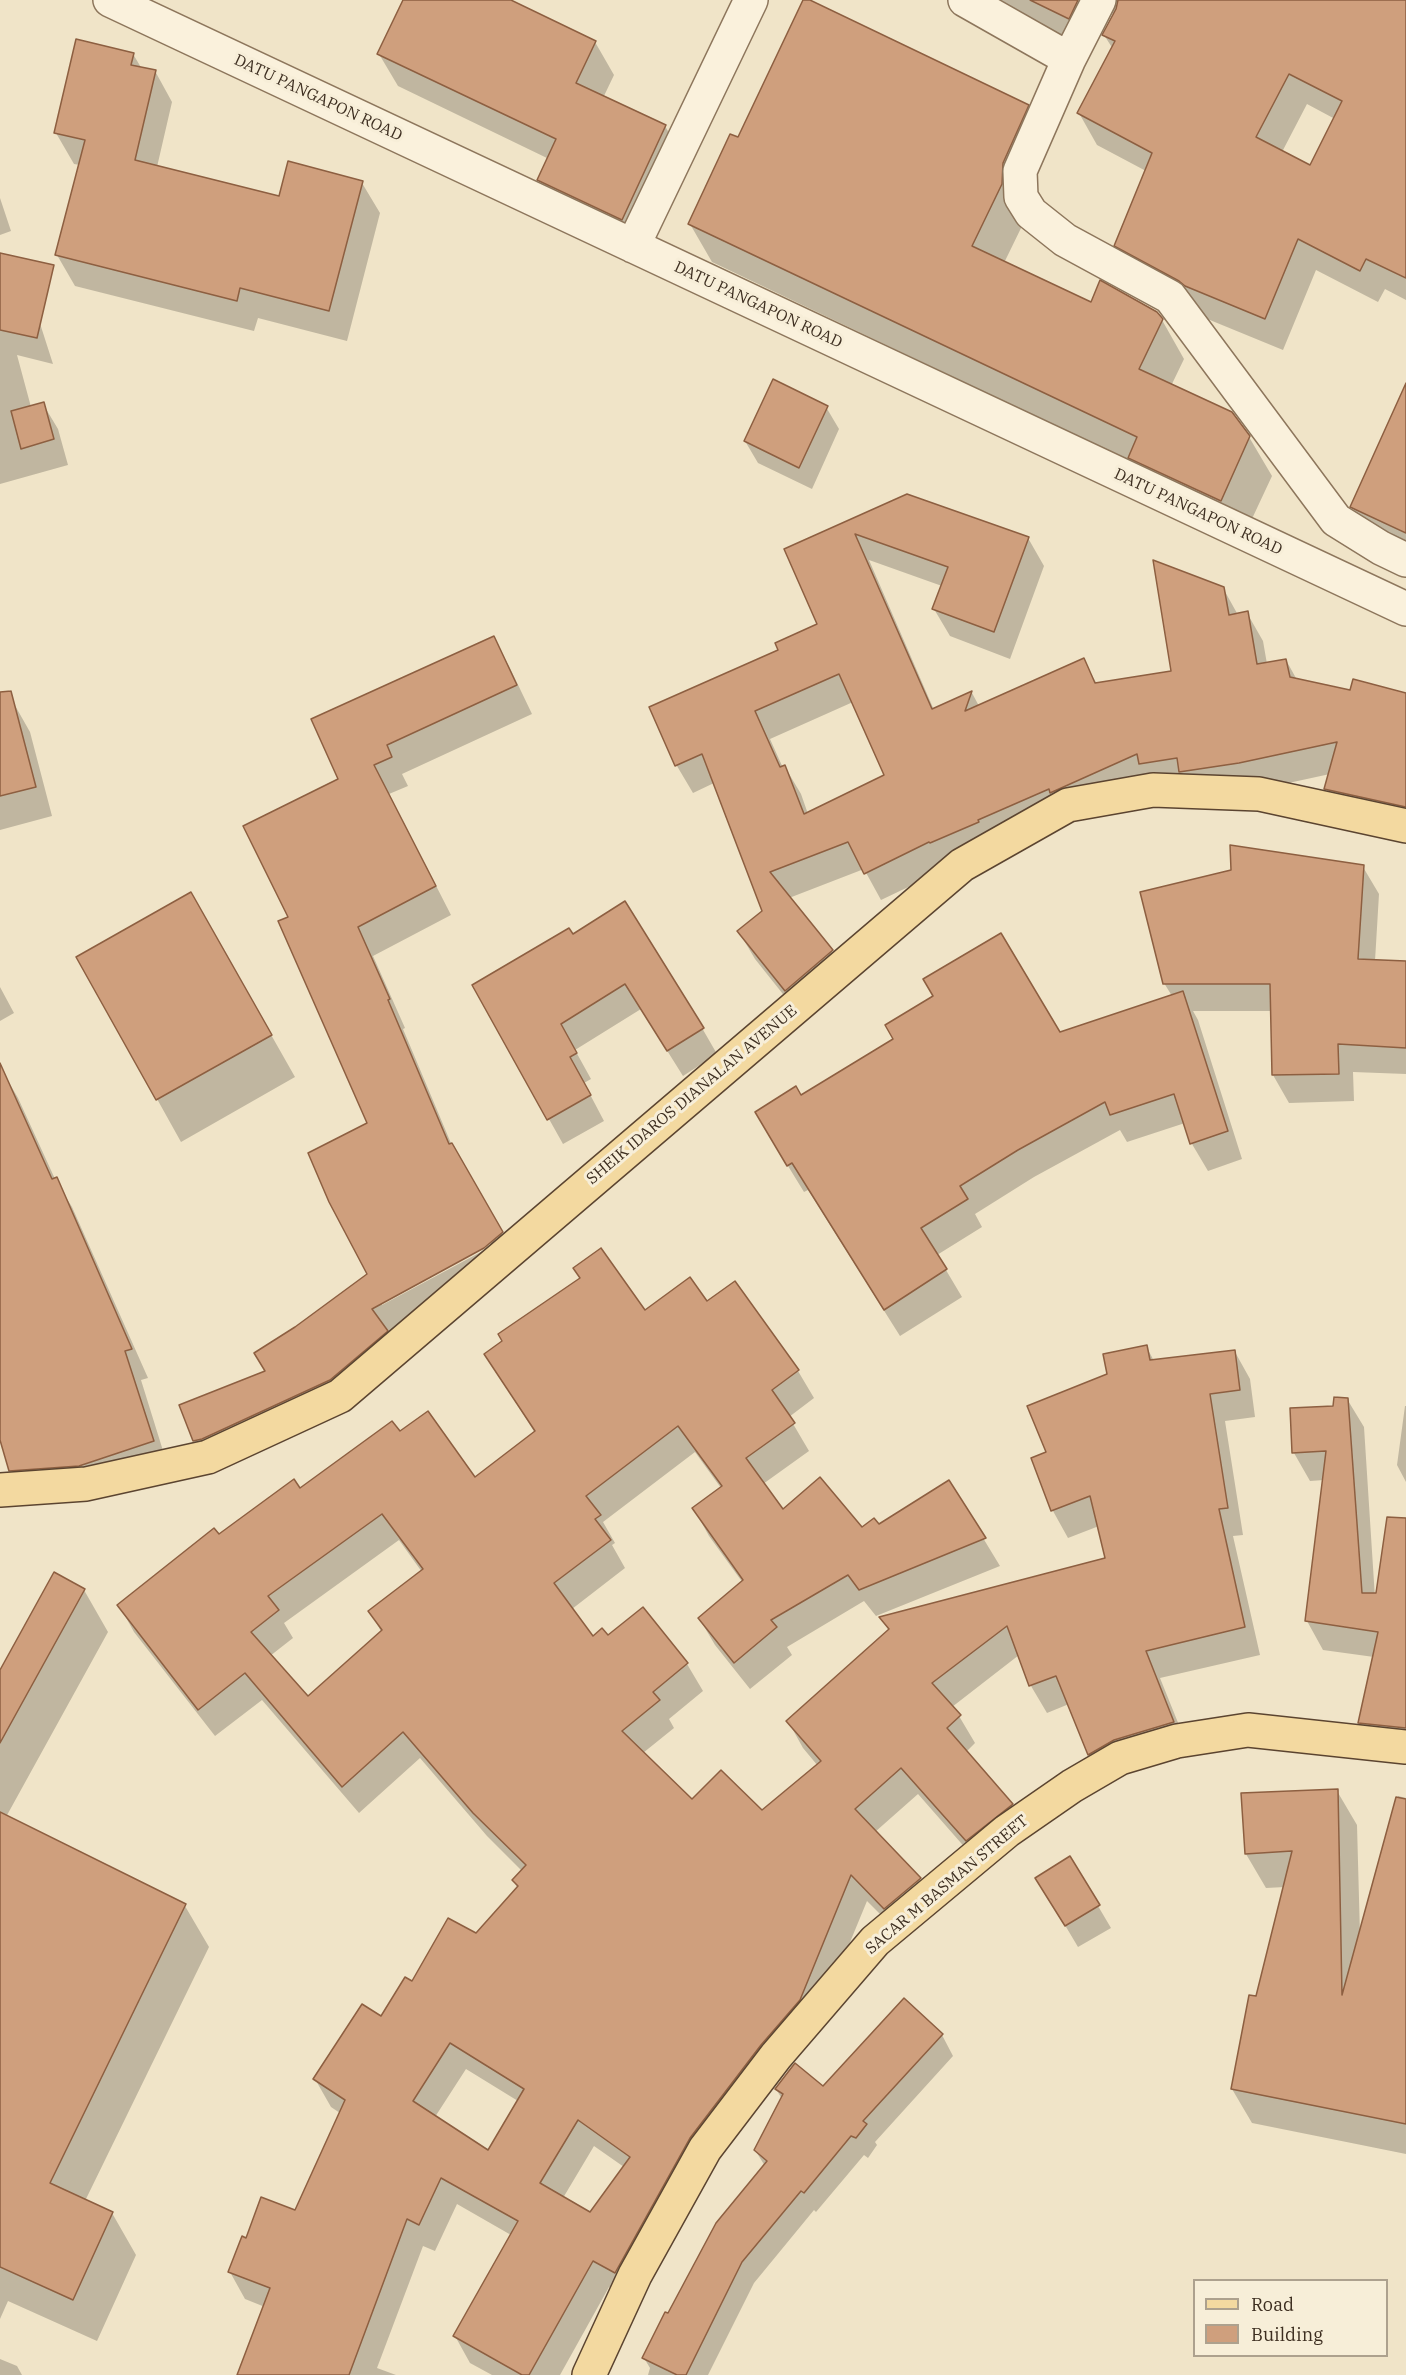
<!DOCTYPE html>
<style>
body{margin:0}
#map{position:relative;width:1406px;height:2375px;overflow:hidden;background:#f0e4c8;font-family:"IBM Plex Serif",serif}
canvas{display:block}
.legend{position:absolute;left:1193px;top:2279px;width:195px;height:78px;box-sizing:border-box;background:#f7eed8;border:2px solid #ada18e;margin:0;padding:8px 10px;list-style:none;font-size:18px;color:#3d2e20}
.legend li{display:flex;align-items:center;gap:12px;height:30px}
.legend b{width:30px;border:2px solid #ada18e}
</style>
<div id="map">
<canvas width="1406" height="2375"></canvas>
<ul class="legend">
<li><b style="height:8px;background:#f3d9a0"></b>Road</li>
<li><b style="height:16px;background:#cf9f7d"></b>Building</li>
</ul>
</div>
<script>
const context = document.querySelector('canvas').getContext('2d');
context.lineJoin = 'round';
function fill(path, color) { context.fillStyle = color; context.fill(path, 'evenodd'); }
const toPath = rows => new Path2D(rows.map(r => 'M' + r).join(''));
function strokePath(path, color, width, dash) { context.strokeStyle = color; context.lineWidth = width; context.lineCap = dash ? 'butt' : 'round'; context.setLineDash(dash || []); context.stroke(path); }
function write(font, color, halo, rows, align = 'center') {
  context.font = font + ' "IBM Plex Serif",serif'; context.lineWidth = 6; context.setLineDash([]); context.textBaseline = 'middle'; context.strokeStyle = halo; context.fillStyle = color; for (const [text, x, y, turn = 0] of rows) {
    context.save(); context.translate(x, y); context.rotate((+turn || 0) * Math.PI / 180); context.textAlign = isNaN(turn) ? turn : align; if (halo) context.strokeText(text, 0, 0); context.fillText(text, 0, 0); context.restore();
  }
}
fill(toPath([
 [404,0,508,0,595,42,614,75,603,98,665,126,684,159,641,252,558,213,539,180,549,159,398,86,379,54],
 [804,0,1028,106,1050,145,1024,203,1023,224,1004,263,1092,304,1162,320,1184,359,1171,386,1249,437,1272,476,1243,538,1132,462,712,262,690,224,739,139],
 [983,0,1406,0,1406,300,1385,289,1378,302,1316,270,1283,350,1205,318,1134,277,1116,245,1146,171,1097,145,1079,113,1113,49,1104,35,1115,13,1107,15,1087,49],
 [1307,104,1335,119,1311,167,1282,152],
 [133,54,142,69,155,71,172,102,157,167,280,198,362,183,380,213,347,341,258,318,254,331,75,286,57,255,80,165,74,164,56,133],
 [0,198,11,231,0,235],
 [0,254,27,283,53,364,17,355,31,407,43,404,58,429,68,465,0,484],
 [1406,386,1406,556,1371,539,1352,507],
 [826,407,839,429,812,489,758,463,745,441],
 [907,495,1028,538,1044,566,1010,659,950,636,934,609,942,586,869,560,934,710,972,693,979,706,1083,660,1097,684,1173,673,1223,588,1238,615,1247,613,1263,641,1267,664,1286,660,1297,680,1351,692,1406,694,1406,830,1342,816,1326,789,1330,774,1256,790,1151,782,946,869,881,900,864,869,789,898,832,951,848,979,802,1018,755,959,739,932,764,911,714,783,693,793,677,766,651,708,780,650,819,625,786,550],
 [853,702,886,776,808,814,801,794,785,767,783,768,770,739],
 [493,638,509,666,532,714,402,774,408,786,389,794,451,915,373,956,405,1028,403,1029,453,1148,518,1262,403,1360,211,1469,194,1441,267,1372,296,1328,369,1275,369,1124,290,917,340,779],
 [490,1243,492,1246,382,1305,382,1302],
 [13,702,30,732,52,816,0,830,0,706],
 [1363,867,1379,894,1375,961,1406,963,1406,1074,1353,1072,1354,1101,1289,1103,1273,1075,1272,1011,1193,1011,1198,1020,1242,1159,1208,1171,1192,1144,1185,1123,1127,1142,1120,1130,1034,1177,975,1214,982,1227,937,1255,962,1297,900,1336,808,1190,804,1192,772,1140,801,1097,1059,1034,1172,996,1164,983],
 [215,936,295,1077,181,1142,78,957],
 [572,936,702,1028,717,1054,683,1076,641,1009,575,1050,591,1079,584,1083,604,1121,563,1144,549,1119],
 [0,987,14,1013,0,1021],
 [1,1069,18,1098,55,1179,72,1207,148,1378,141,1380,169,1470,27,1499,11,1470,0,1435],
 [735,1283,798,1371,814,1398,789,1417,809,1451,763,1484,782,1511,861,1529,878,1527,949,1482,1000,1566,876,1616,864,1601,787,1647,792,1655,750,1689,715,1645,699,1618,743,1583,709,1536,694,1509,721,1488,695,1452,603,1522,615,1543,612,1545,625,1568,572,1609,593,1638,607,1638,642,1609,687,1664,703,1691,669,1719,674,1728,643,1753,692,1802,762,1813,818,1766,803,1748,788,1721,889,1631,881,1617,1107,1559,1099,1526,1068,1538,1053,1511,1033,1459,1048,1453,1109,1374,1146,1346,1154,1361,1235,1352,1250,1379,1255,1417,1225,1421,1243,1535,1233,1536,1260,1655,1160,1678,1189,1750,1105,1781,1089,1754,1069,1704,1047,1713,1031,1686,1019,1655,952,1707,959,1716,975,1743,966,1752,1012,1805,1028,1832,982,1867,918,1794,875,1832,920,1879,935,1906,901,1935,867,1901,815,2027,705,2165,631,2299,609,2287,560,2375,492,2375,470,2363,455,2336,511,2235,457,2204,435,2251,423,2246,377,2368,396,2375,239,2375,265,2307,245,2299,230,2272,247,2240,296,2212,340,2113,331,2107,315,2079,476,1935,518,1889,513,1880,522,1871,487,1836,420,1758,359,1813,262,1700,215,1736,134,1632,119,1605,219,1536,399,1433,475,1479,535,1433,486,1355,644,1312,706,1303],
 [399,1540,422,1572,370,1612,382,1633,308,1698,270,1656,293,1638,284,1623],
 [466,2069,518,2101,488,2152,435,2117],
 [594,2146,624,2167,591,2213,563,2198],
 [1347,1399,1364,1427,1375,1598,1406,1548,1406,1754,1376,1751,1360,1723,1374,1657,1323,1650,1307,1621,1324,1480,1310,1481,1294,1453,1334,1407],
 [1405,1406,1406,1406,1406,1482,1397,1465],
 [84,1590,108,1632,6,1817,185,1906,209,1947,85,2201,112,2213,136,2255,97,2341,8,2301,0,2319,0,1673],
 [1337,1791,1357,1825,1360,1935,1398,1796,1406,1798,1406,2154,1252,2123,1232,2089,1285,1887,1266,1888,1246,1854],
 [1050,1900,1098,1906,1111,1928,1078,1947],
 [942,2035,953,2056,875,2142,877,2145,868,2158,864,2155,816,2212,814,2210,754,2283,708,2375,648,2375,650,2368,644,2358,669,2315,765,2166,755,2150,782,2099,776,2089,823,2089],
 [0,2359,17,2366,22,2375,0,2375]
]), '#0003');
const building = toPath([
 [403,0,511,0,596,41,576,83,666,125,622,220,537,180,556,139,377,54,403,0],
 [803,0,810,0,1029,105,1003,163,1002,184,972,246,1091,302,1100,280,1157,312,1163,319,1139,369,1232,412,1250,436,1221,501,1128,458,1137,437,688,224,730,134,738,137,803,0],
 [1030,0,1078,0,1069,19,1030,0],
 [1118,0,1406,0,1406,278,1366,259,1360,271,1298,239,1265,319,1185,286,1179,281,1114,246,1152,153,1077,113,1115,41,1102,35,1116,9,1118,0],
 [1289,74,1342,101,1310,165,1256,137,1289,74],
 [76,39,134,53,131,65,156,70,135,160,279,196,288,161,363,181,329,311,240,288,237,301,55,255,85,140,54,133,76,39],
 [0,253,54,265,37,338,0,330,0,253],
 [773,379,828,406,799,468,744,441,773,379],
 [1406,383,1406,533,1350,507,1406,383],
 [44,402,54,439,21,449,11,411,44,402],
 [907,494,1029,537,994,632,932,609,948,567,855,534,932,709,972,691,965,711,1084,658,1095,683,1171,671,1153,560,1224,587,1229,615,1248,611,1257,664,1286,659,1290,677,1350,690,1353,679,1406,693,1406,807,1324,789,1337,742,1239,763,1179,772,1177,758,1139,764,1137,754,1050,793,1049,789,978,820,979,822,930,843,929,842,864,874,848,842,770,872,833,950,785,991,737,931,762,911,702,754,675,766,649,707,778,650,775,643,817,624,784,549,907,494],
 [839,674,884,775,804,814,785,765,780,767,755,711,839,674],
 [494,636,517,685,387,745,392,757,374,765,436,886,358,927,390,999,388,1000,449,1144,452,1143,503,1232,484,1248,372,1309,388,1331,330,1380,202,1439,193,1441,179,1405,265,1371,254,1353,295,1327,367,1274,329,1202,308,1153,367,1123,278,921,288,917,243,826,338,779,311,719,494,636],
 [11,691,36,787,0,796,0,692,11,691],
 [1230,845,1364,865,1358,959,1406,961,1406,1048,1338,1044,1339,1074,1272,1075,1270,984,1163,984,1140,892,1231,870,1230,845],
 [191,892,272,1035,156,1100,76,957,191,892],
 [625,901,704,1028,667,1051,625,984,561,1024,577,1053,570,1057,591,1095,547,1120,472,985,569,928,573,934,625,901],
 [1001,933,1060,1032,1183,991,1228,1131,1190,1144,1174,1094,1110,1115,1105,1102,1018,1150,960,1186,968,1199,921,1228,947,1269,884,1310,792,1163,787,1166,755,1112,796,1086,801,1095,893,1039,885,1025,933,996,923,979,1001,933],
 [0,1063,52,1179,57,1177,132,1349,125,1351,154,1441,79,1466,9,1471,0,1440,0,1063],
 [601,1248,645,1310,690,1277,707,1301,735,1281,799,1370,772,1390,795,1423,746,1458,783,1509,820,1477,862,1527,874,1518,879,1524,949,1480,986,1538,859,1590,848,1575,771,1620,777,1627,734,1663,698,1618,743,1580,692,1508,722,1486,678,1426,586,1496,601,1515,595,1519,611,1540,554,1583,593,1636,602,1628,608,1635,643,1607,688,1663,653,1692,660,1700,622,1731,692,1799,721,1770,762,1810,821,1761,786,1721,889,1629,879,1617,1105,1558,1090,1496,1051,1511,1031,1458,1046,1452,1027,1406,1107,1374,1103,1354,1147,1345,1150,1360,1235,1350,1240,1390,1210,1394,1228,1508,1219,1509,1245,1627,1146,1651,1174,1722,1114,1740,1088,1755,1056,1676,1029,1686,1007,1626,932,1683,961,1715,947,1728,1013,1804,966,1841,901,1768,855,1809,921,1878,884,1909,851,1875,800,2000,761,2045,690,2138,615,2273,593,2261,529,2375,522,2375,453,2336,518,2221,441,2178,419,2225,407,2219,349,2375,237,2375,270,2288,228,2272,242,2236,246,2238,261,2197,295,2210,345,2100,313,2079,362,2004,381,2016,405,1977,412,1981,448,1918,476,1933,518,1886,512,1880,526,1865,473,1813,403,1732,342,1787,245,1673,198,1710,117,1605,214,1528,219,1534,294,1479,300,1488,392,1421,400,1431,428,1411,475,1477,535,1431,484,1354,502,1341,498,1334,580,1278,573,1268,601,1248],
 [382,1514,423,1569,368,1611,382,1630,308,1696,251,1632,279,1610,268,1596,382,1514],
 [450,2043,524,2089,488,2150,413,2101,450,2043],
 [578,2120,630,2157,590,2212,540,2183,578,2120],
 [1334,1397,1348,1398,1362,1593,1376,1593,1387,1517,1406,1518,1406,1728,1358,1723,1378,1632,1305,1621,1326,1451,1292,1453,1290,1408,1333,1406,1334,1397],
 [54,1572,85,1589,0,1743,0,1670,54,1572],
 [1338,1789,1342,1995,1396,1797,1406,1799,1406,2124,1231,2089,1249,1995,1256,1996,1292,1851,1245,1854,1241,1793,1338,1789],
 [0,1812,186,1904,50,2183,113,2212,73,2300,0,2267,0,1812],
 [1070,1856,1100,1905,1065,1926,1035,1878,1070,1856],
 [904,1998,943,2034,863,2121,867,2124,856,2138,851,2136,804,2193,801,2191,742,2262,686,2375,677,2375,642,2358,665,2312,668,2313,716,2223,767,2161,754,2150,783,2094,775,2089,795,2063,823,2086,904,1998]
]);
fill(building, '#cf9f7d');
strokePath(building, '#8d5f41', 1.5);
const minor = toPath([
 [110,0,1406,609],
 [965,0,1069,59],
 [1099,0,1069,59,1020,171,1021,197,1031,213,1065,240,1170,297,1336,520,1381,548,1406,560],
 [633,246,751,0]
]);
const major = toPath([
 [0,1490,86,1484,208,1457,340,1396,962,865,1068,805,1153,790,1259,794,1406,826],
 [589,2375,635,2275,705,2149,776,2056,875,1941,1007,1831,1072,1786,1120,1758,1177,1741,1248,1730,1406,1747]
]);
strokePath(minor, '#8d765c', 36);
strokePath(major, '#5b4430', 36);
strokePath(minor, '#faf1dc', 33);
strokePath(major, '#f3d9a0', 33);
write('16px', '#3d2e20', '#f7eed8', [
 ["DATU PANGAPON ROAD",318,98,25],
 ["DATU PANGAPON ROAD",758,305,25],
 ["DATU PANGAPON ROAD",1198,512,25],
 ["SHEIK IDAROS DIANALAN AVENUE",692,1095,-40],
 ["SACAR M BASMAN STREET",947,1885,-40]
]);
</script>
